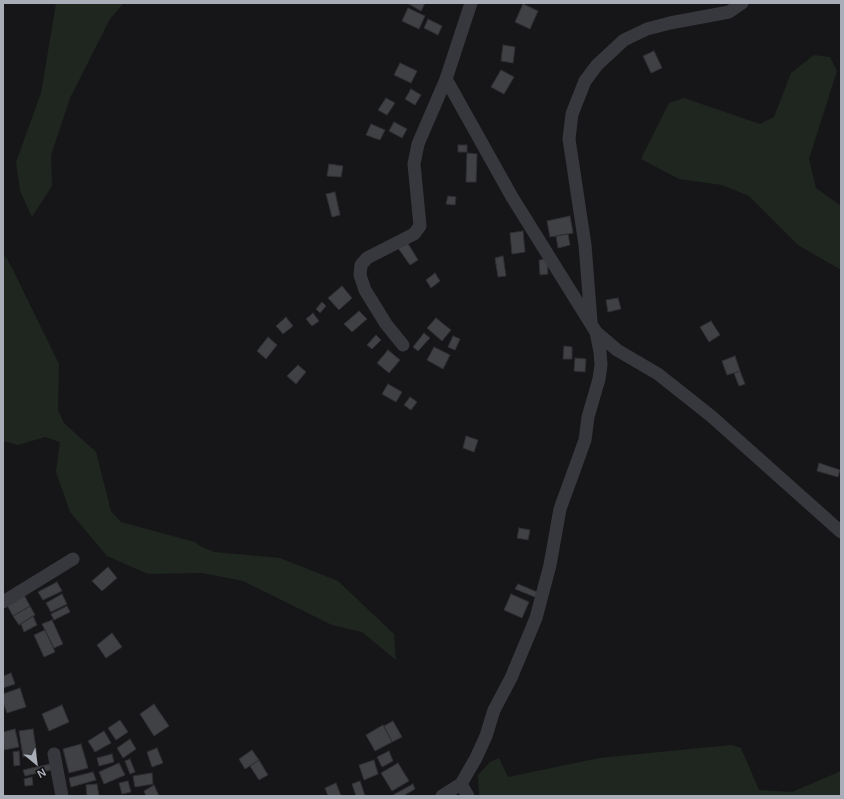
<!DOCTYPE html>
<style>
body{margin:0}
#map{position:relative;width:844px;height:799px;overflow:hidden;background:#161618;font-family:Helvetica,sans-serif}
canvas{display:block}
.frame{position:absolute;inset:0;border:4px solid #a8adb8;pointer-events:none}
.north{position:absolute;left:16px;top:743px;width:40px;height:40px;-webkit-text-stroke:3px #111113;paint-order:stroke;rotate:151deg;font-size:11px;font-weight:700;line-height:16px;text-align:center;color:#a8adb8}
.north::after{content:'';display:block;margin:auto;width:14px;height:18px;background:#a8adb8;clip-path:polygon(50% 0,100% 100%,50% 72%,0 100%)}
</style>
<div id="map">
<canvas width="844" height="799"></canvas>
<div class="frame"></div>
<div class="north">N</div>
</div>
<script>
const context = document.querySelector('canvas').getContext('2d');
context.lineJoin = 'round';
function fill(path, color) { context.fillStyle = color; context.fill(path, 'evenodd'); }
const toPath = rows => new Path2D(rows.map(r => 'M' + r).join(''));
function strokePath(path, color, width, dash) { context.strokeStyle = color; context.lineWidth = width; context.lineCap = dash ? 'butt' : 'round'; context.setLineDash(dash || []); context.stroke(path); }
fill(toPath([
 [56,3,124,3,110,19,70,98,51,155,52,186,32,217,20,191,16,162,41,93],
 [814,55,830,57,837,71,809,159,816,188,841,206,841,270,798,245,749,196,722,185,679,179,641,159,669,103,684,98,760,124,774,117,791,73],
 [3,256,6,257,13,270,59,364,58,410,64,423,96,452,111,511,121,522,195,542,200,546,214,552,280,558,338,581,394,634,396,660,362,632,332,625,243,581,202,573,148,574,107,556,70,512,56,472,60,442,45,437,18,445,3,441],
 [731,745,741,748,759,790,792,792,841,771,841,796,479,796,478,775,490,762,499,758,508,777,599,758]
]), '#1e261f');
const building = toPath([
 [407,3,425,3,421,11,407,3],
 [523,4,538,11,530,29,515,22,523,4],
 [408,8,425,16,419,29,402,21,408,8],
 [428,19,442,26,438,35,424,28,428,19],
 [503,45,515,47,513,63,501,61,503,45],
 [654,51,662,68,651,73,643,56,654,51],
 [400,63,417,71,411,83,394,75,400,63],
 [501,70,514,77,504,94,491,87,501,70],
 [411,89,421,95,415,105,405,99,411,89],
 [386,98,395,103,387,115,378,110,386,98],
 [394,122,407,129,402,138,389,131,394,122],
 [371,124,385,130,380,140,366,135,371,124],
 [458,145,467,145,467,152,458,152,458,145],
 [467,153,477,154,476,182,466,182,467,153],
 [329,164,343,166,341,177,327,176,329,164],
 [335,192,340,215,332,217,326,194,335,192],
 [448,196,456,197,455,205,446,204,448,196],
 [570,216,573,233,550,237,547,221,570,216],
 [523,231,525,252,512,254,510,233,523,231],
 [568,234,570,245,558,248,556,236,568,234],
 [407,242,418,260,410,265,398,248,407,242],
 [503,256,506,276,498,277,495,258,503,256],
 [547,259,548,274,540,275,539,260,547,259],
 [435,273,440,281,431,288,426,280,435,273],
 [342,286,352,298,339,310,328,298,342,286],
 [618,298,621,309,608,312,606,300,618,298],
 [322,302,326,306,320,313,316,309,322,302],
 [359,311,367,319,352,332,344,324,359,311],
 [313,313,319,321,312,326,306,319,313,313],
 [286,317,293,326,283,334,276,326,286,317],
 [436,318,451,330,442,341,427,328,436,318],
 [711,321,720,335,709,342,700,327,711,321],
 [424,333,430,338,418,351,413,347,424,333],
 [376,335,381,340,372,349,367,345,376,335],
 [453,336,460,339,455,350,448,347,453,336],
 [268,337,277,345,266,359,257,351,268,337],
 [564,346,572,347,572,359,563,359,564,346],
 [434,347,450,355,443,369,427,360,434,347],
 [388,350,400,360,389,373,377,363,388,350],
 [735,356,740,371,727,375,722,361,735,356],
 [575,358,586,359,585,372,574,371,575,358],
 [298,365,306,372,296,384,287,376,298,365],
 [740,371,745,384,739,386,734,373,740,371],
 [388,384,402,392,396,402,382,394,388,384],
 [410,397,417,402,411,410,404,405,410,397],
 [466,436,478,440,474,452,463,448,466,436],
 [819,463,840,470,838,477,817,471,819,463],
 [519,528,530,530,528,540,517,538,519,528],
 [108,567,117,578,102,591,92,581,108,567],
 [57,582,62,591,43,600,38,592,57,582],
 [518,584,537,592,535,597,515,589,518,584],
 [62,594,67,604,51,612,46,603,62,594],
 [511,594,529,602,522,618,504,610,511,594],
 [24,595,30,606,13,616,7,605,24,595],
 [30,606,35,615,19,625,13,616,30,606],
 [67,606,70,612,54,620,51,614,67,606],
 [33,616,37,625,24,632,21,624,33,616],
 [52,620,63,644,54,648,42,624,52,620],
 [45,630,55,652,44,657,34,635,45,630],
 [112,633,122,647,106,658,97,645,112,633],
 [11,673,15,684,3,688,3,676,11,673],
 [20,688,26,707,7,713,3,702,3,694,20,688],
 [154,704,169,726,154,736,140,714,154,704],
 [62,705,69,722,49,731,42,714,62,705],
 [120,720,128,732,116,740,108,728,120,720],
 [393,721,402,737,392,742,384,726,393,721],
 [383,725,392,742,375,751,366,735,383,725],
 [15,729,19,747,4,750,3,732,15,729],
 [33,729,37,755,23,757,19,731,33,729],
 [104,731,111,743,95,752,88,741,104,731],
 [130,739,136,749,123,758,117,748,130,739],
 [81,744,88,768,69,773,63,749,81,744],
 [157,748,163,763,152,767,147,752,157,748],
 [252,750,259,760,245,769,239,759,252,750],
 [19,751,20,765,14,766,13,752,19,751],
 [389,751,393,761,382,767,377,757,389,751],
 [112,754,114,762,99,766,97,758,112,754],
 [130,759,135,772,130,774,125,761,130,759],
 [259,760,268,775,259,780,250,766,259,760],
 [374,760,378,774,364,780,359,765,374,760],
 [119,763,125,775,104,784,99,772,119,763],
 [398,763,409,781,392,791,381,773,398,763],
 [50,764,51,770,25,776,23,770,50,764],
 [93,772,96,780,71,787,69,778,93,772],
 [152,773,153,784,135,787,133,776,152,773],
 [32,777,33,785,25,786,24,779,32,777],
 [128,781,131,792,122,794,119,783,128,781],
 [360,781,365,796,356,796,352,784,360,781],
 [336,783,341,796,328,796,325,788,336,783],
 [97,784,99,796,87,796,86,785,97,784],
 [413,784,415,789,403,796,394,796,393,795,413,784],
 [154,785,159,796,146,796,144,791,154,785]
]);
fill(building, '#404145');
strokePath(building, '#303034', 1);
strokePath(toPath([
 [471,3,446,79,512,197,596,332,617,350,658,374,711,416,841,532],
 [591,321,585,245,569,139,572,114,585,81,597,65,624,40,647,29,670,23,729,12,742,3],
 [403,345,386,324,365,290,360,275,361,265,367,258,414,234,420,226,414,164,418,144,446,79],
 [3,602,73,559],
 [54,754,62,796],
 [461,784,468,796],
 [442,796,461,784,476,758,486,736,494,710,511,678,536,618,550,565,560,509,585,440,588,417,599,379,601,365,600,352,596,332]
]), '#37383d', 13);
</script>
